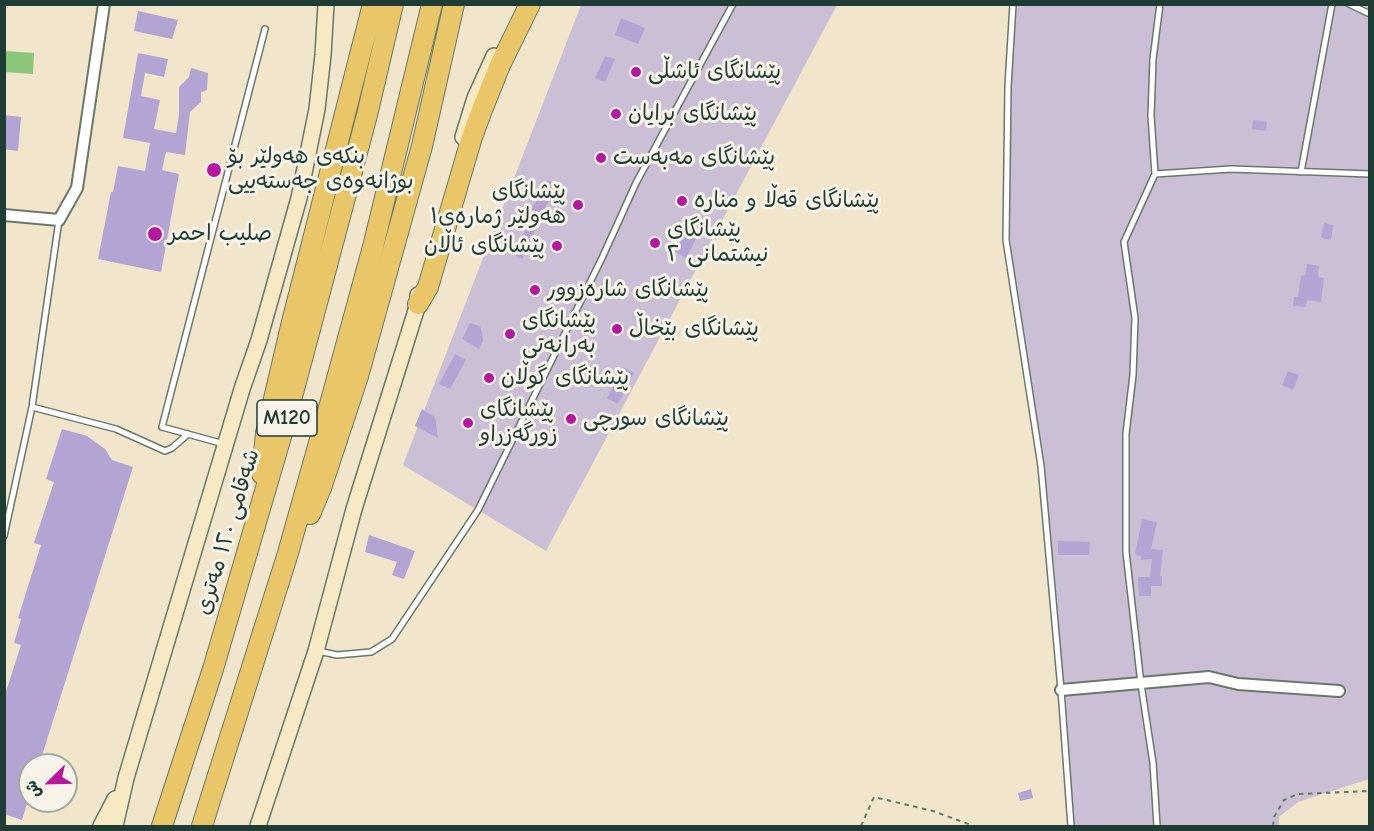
<!DOCTYPE html>
<meta charset="utf-8">
<style>
body{margin:0}
#map{position:relative;width:1374px;height:831px;overflow:hidden;background:#f1e5cb;font-family:"Comic Neue","Playpen Sans Arabic",sans-serif}
canvas{display:block}
.frame{position:absolute;inset:0;border:6px solid #1f3d34;pointer-events:none}
.north{position:absolute;left:18px;top:753px;width:60px;height:60px;box-sizing:border-box;background:#f7f3e8;border:2px solid #a1aaa0;border-radius:50%;rotate:247deg;font-size:16px;font-weight:700;line-height:24px;text-align:center;color:#1f3d34}
.north::after{content:'';display:block;margin:auto;width:21px;height:27px;background:#b5179e;clip-path:polygon(50% 0,100% 100%,50% 72%,0 100%)}
</style>
<div id="map">
<canvas width="1374" height="831"></canvas>
<div class="frame"></div>
<div class="north">ش</div>
</div>
<script>
const context = document.querySelector('canvas').getContext('2d');
context.lineJoin = 'round';
function fill(path, color) { context.fillStyle = color; context.fill(path, 'evenodd'); }
const toPath = rows => new Path2D(rows.map(r => 'M' + r).join(''));
function strokePath(path, color, width, dash) { context.strokeStyle = color; context.lineWidth = width; context.lineCap = dash ? 'butt' : 'round'; context.setLineDash(dash || []); context.stroke(path); }
function write(font, color, halo, rows, align = 'center') {
  context.font = font + ' "Comic Neue","Playpen Sans Arabic",sans-serif'; context.lineWidth = 6; context.setLineDash([]); context.textBaseline = 'middle'; context.strokeStyle = halo; context.fillStyle = color; for (const [text, x, y, turn = 0] of rows) {
    context.save(); context.translate(x, y); context.rotate((+turn || 0) * Math.PI / 180); context.textAlign = isNaN(turn) ? turn : align; if (halo) context.strokeText(text, 0, 0); context.fillText(text, 0, 0); context.restore();
  }
}
fill(toPath([
 [581,5,837,5,546,551,403,465],
 [1013,5,1369,5,1369,779,1298,802,1279,817,1279,826,1071,826,1041,466,1006,240,1008,86]
]), '#cbbfd5');
fill(toPath([
 [4,51,34,53,33,74,5,72]
]), '#8bc67b');
fill(toPath([
 [138,11,178,20,172,39,134,31],
 [621,18,645,28,638,44,615,35],
 [138,53,168,59,164,77,145,73,141,96,160,100,154,129,176,133,179,115,179,87,189,77,191,68,208,73,207,90,201,92,201,102,190,112,185,155,166,152,162,170,179,174,161,272,98,259,111,192,113,192,118,166,145,171,150,143,123,138],
 [605,56,615,59,605,82,595,78],
 [4,115,21,117,18,151,4,149],
 [1253,120,1267,122,1266,131,1252,129],
 [548,180,558,186,536,223,538,224,522,259,514,255,534,211,531,210],
 [1324,223,1333,225,1331,240,1321,238],
 [686,232,697,237,686,258,675,252],
 [1307,264,1319,266,1318,277,1324,278,1321,302,1307,300,1306,307,1293,306,1294,297,1298,297,1301,275,1305,275],
 [470,323,480,326,482,332,483,341,479,349,462,339],
 [455,354,466,360,450,389,439,384],
 [623,367,634,373,618,404,607,398],
 [1288,371,1299,375,1293,390,1282,385],
 [422,409,435,417,438,438,415,426],
 [62,429,87,436,105,449,112,460,133,467,39,765,30,765,30,794,22,820,4,814,4,698,21,645,14,643,21,619,18,618,41,545,34,543,54,482,46,479],
 [1142,519,1157,522,1151,549,1163,550,1160,576,1162,576,1162,586,1151,586,1151,596,1139,596,1138,577,1150,577,1152,559,1141,560,1141,556,1135,554],
 [369,535,415,551,404,579,392,575,397,562,365,552],
 [1058,541,1090,542,1089,555,1058,555],
 [1031,789,1033,798,1020,801,1018,793]
]), '#b3a4d3');
const lane = toPath([
 [1013,4,1008,86,1006,240,1041,466,1061,690,1071,826],
 [1349,4,1370,14],
 [1301,172,1332,4],
 [1155,174,1231,169,1370,174],
 [32,407,116,429,165,451,172,448,188,434],
 [224,444,162,427,265,29],
 [4,536,32,407,59,220],
 [318,651,337,655,371,652,392,639,478,510,602,258,636,183,733,4],
 [1157,826,1153,763,1141,684,1126,552,1126,434,1133,375,1135,318,1124,242,1155,174,1151,116,1153,59,1160,4]
]);
const street = toPath([
 [4,215,59,220,77,188,104,4],
 [1061,690,1209,677,1238,684,1339,691]
]);
const secondary = toPath([
 [463,137,475,98,494,56],
 [101,826,115,799],
 [115,826,126,778,242,389,259,340,299,198,317,109,323,55,326,4],
 [258,826,316,651,354,509,418,304,418,295]
]);
const highway = toPath([
 [418,304,428,287,472,137,482,110,500,65,530,4],
 [262,474,266,433,292,322,373,4],
 [310,514,321,488,358,376,422,146,454,4],
 [162,826,213,669,285,423,367,115,393,4],
 [202,826,288,553,332,397,373,247,432,4]
]);
strokePath(lane, '#687869', 8);
strokePath(street, '#687869', 14);
strokePath(secondary, '#687869', 18);
strokePath(highway, '#687869', 22);
strokePath(toPath([
 [861,826,874,797,933,811,971,825],
 [1273,826,1274,817,1284,800,1298,794,1370,791]
]), '#687869', 2, [4.5, 4.5]);
strokePath(lane, '#fff', 5);
strokePath(street, '#fff', 10);
strokePath(secondary, '#f6e9c3', 15);
strokePath(highway, '#e9c769', 20);
for (const [x, y, r, color] of [
 [636,72,6,"#b5179e"],
 [616,114,6,"#b5179e"],
 [601,158,6,"#b5179e"],
 [214,170,8,"#b5179e"],
 [682,201,6,"#b5179e"],
 [578,205,6,"#b5179e"],
 [155,234,8,"#b5179e"],
 [655,243,6,"#b5179e"],
 [557,246,6,"#b5179e"],
 [535,290,6,"#b5179e"],
 [617,329,6,"#b5179e"],
 [510,334,6,"#b5179e"],
 [489,378,6,"#b5179e"],
 [571,419,6,"#b5179e"],
 [468,423,6,"#b5179e"]
]) { const dot = new Path2D(); dot.arc(x, y, r, 0, 2 * Math.PI); context.fillStyle = color; context.fill(dot); strokePath(dot, '#f7f3e8', 2); }
for (const [x, y, w] of [
 [287,418,60]
]) { const box = new Path2D(); box.roundRect(x - w / 2, y - 18, w, 36, 4.5); context.fillStyle = '#f7f3e8'; context.fill(box); strokePath(box, '#1f3d34', 1.5); }
write('bold 21px', '#1f3d34', null, [
 ["M120",287,418]
]);
write('22px', '#1f3d34', '#f7f3e8', [
 ["پێشانگای ئاشڵی",648,72],
 ["پێشانگای برایان",628,114],
 ["بنکەی هەولێر بۆ",228,157],
 ["بوژانەوەی جەستەییی",228,182],
 ["پێشانگای مەبەست",613,158],
 ["پێشانگای",566,192,"right"],
 ["هەولێر ژمارەی١",566,217,"right"],
 ["پێشانگای قەڵا و منارە",694,201],
 ["پێشانگای",667,230],
 ["نیشتمانی ٢",667,255],
 ["صلیب احمر",168,234],
 ["پێشانگای ئاڵان",545,246,"right"],
 ["پێشانگای شارەزوور",547,290],
 ["پێشانگای",522,321],
 ["بەرانەتی",522,346],
 ["پێشانگای بێخاڵ",629,329],
 ["پێشانگای گوڵان",501,378],
 ["پێشانگای",480,410],
 ["زورگەزراو",480,435],
 ["پێشانگای سورچی",583,419]
], 'left');
write('22px', '#1f3d34', '#f7f3e8', [
 ["شەقامی ١٢٠ مەتری",228,532,-73]
]);
</script>
